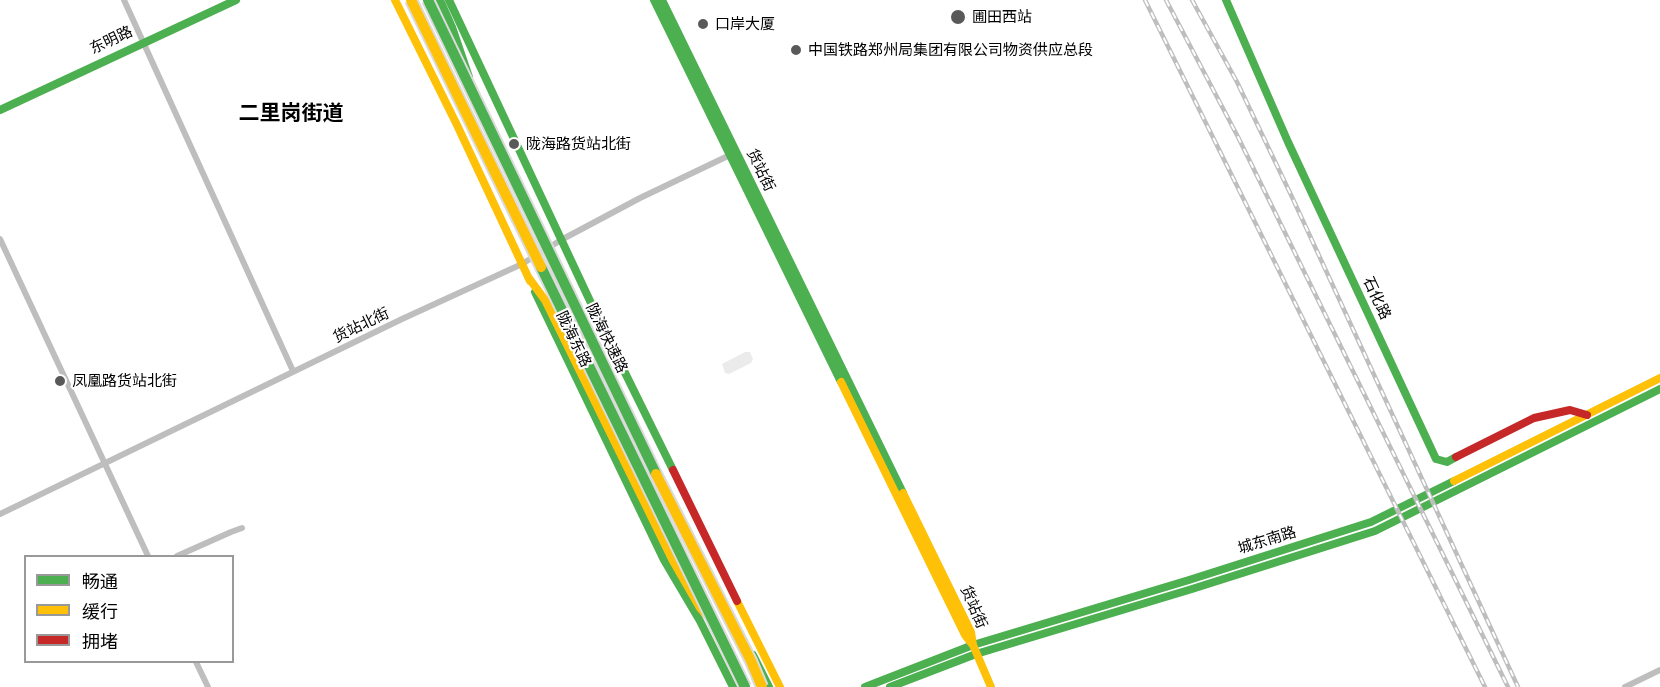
<!DOCTYPE html>
<meta charset="utf-8">
<style>
body{margin:0}
#map{position:relative;width:1660px;height:687px;overflow:hidden;background:#fff;font-family:Barlow,"Noto Sans SC",sans-serif}
canvas{display:block}
.legend{position:absolute;left:24px;top:555px;width:210px;height:108px;box-sizing:border-box;background:#fff;border:2px solid #999;margin:0;padding:8px 10px;list-style:none;font-size:18px;color:#000}
.legend li{display:flex;align-items:center;gap:12px;height:30px}
.legend b{width:30px;border:2px solid #999}
</style>
<div id="map">
<canvas width="1660" height="687"></canvas>
<ul class="legend">
<li><b style="height:8px;background:#4caf50"></b>畅通</li>
<li><b style="height:8px;background:#ffc107"></b>缓行</li>
<li><b style="height:8px;background:#c62828"></b>拥堵</li>
</ul>
</div>
<script>
const context = document.querySelector('canvas').getContext('2d');
context.lineJoin = 'round';
function fill(path, color) { context.fillStyle = color; context.fill(path, 'evenodd'); }
const toPath = rows => new Path2D(rows.map(r => 'M' + r).join(''));
function strokePath(path, color, width, dash) { context.strokeStyle = color; context.lineWidth = width; context.lineCap = dash ? 'butt' : 'round'; context.setLineDash(dash || []); context.stroke(path); }
function write(font, color, halo, rows, align = 'center') {
  context.font = font + ' Barlow,"Noto Sans SC",sans-serif'; context.lineWidth = 4.5; context.setLineDash([]); context.textBaseline = 'middle'; context.strokeStyle = halo; context.fillStyle = color; for (const [text, x, y, turn = 0] of rows) {
    context.save(); context.translate(x, y); context.rotate((+turn || 0) * Math.PI / 180); context.textAlign = isNaN(turn) ? turn : align; if (halo) context.strokeText(text, 0, 0); context.fillText(text, 0, 0); context.restore();
  }
}
fill(toPath([
 [745,352,750,352,753,359,751,363,729,374,725,373,722,364]
]), '#ebebeb');
strokePath(toPath([
 [124,0,293,371],
 [0,239,148,556],
 [0,514,402,319,522,264,561,240,640,198,730,155],
 [177,556,231,532,242,528],
 [196,662,208,687],
 [1625,687,1660,670]
]), '#bebebe', 6);
strokePath(toPath([
 [440,0,452,27,469,77],
 [449,0,598,318,673,470],
 [654,0,841,382],
 [662,0,903,493],
 [1226,0,1288,142,1436,459,1447,462,1456,457],
 [0,110,236,0],
 [535,292,664,560,700,621,733,687],
 [753,655,769,687],
 [865,687,973,645,1189,580,1371,522,1454,481],
 [890,687,976,654,1192,589,1375,531,1660,389]
]), '#4caf50', 8);
strokePath(toPath([
 [395,0,457,125,530,281],
 [528,277,545,300,673,561,700,608,711,620],
 [841,382,965,635,972,644],
 [1454,481,1660,378],
 [903,493,971,632,973,645,991,687],
 [737,601,780,687]
]), '#ffc107', 8);
strokePath(toPath([
 [1456,457,1534,418,1570,410,1587,415],
 [673,470,737,601]
]), '#c62828', 8);
const rail = toPath([
 [1145,0,1485,687],
 [1166,0,1238,137,1508,687],
 [1192,0,1237,82,1292,197,1518,687]
]);
strokePath(rail, '#bebebe', 4.5);
strokePath(rail, '#fff', 2, [7]);
const fastBridge = toPath([
 [428,0,656,474],
 [541,267,745,687]
]);
const slowBridge = toPath([
 [411,0,541,267],
 [656,474,751,661,762,687]
]);
strokePath(fastBridge, '#dbdbdb', 14, []);
strokePath(slowBridge, '#dbdbdb', 14, []);
strokePath(fastBridge, '#4caf50', 10);
strokePath(slowBridge, '#ffc107', 10);
for (const [x, y, r, color] of [
 [958,17,8,"#595959"],
 [703,24,6,"#595959"],
 [796,50,6,"#595959"],
 [514,144,6,"#595959"],
 [60,381,6,"#595959"]
]) { const dot = new Path2D(); dot.arc(x, y, r, 0, 2 * Math.PI); context.fillStyle = color; context.fill(dot); strokePath(dot, '#fff', 2); }
write('15px', '#000', '#fff', [
 ["圃田西站",972,17],
 ["口岸大厦",715,24],
 ["中国铁路郑州局集团有限公司物资供应总段",808,50],
 ["陇海路货站北街",526,144],
 ["凤凰路货站北街",72,381]
], 'left');
write('15px', '#000', '#fff', [
 ["东明路",111,40,-25],
 ["货站街",761,170,64],
 ["石化路",1377,298,65],
 ["货站北街",361,325,-26],
 ["陇海快速路",607,338,64],
 ["陇海东路",574,339,64],
 ["城东南路",1267,540,-17],
 ["货站街",974,607,67]
]);
write('bold 21px', '#000', '#fff', [
 ["二里岗街道",291,113]
]);
</script>
